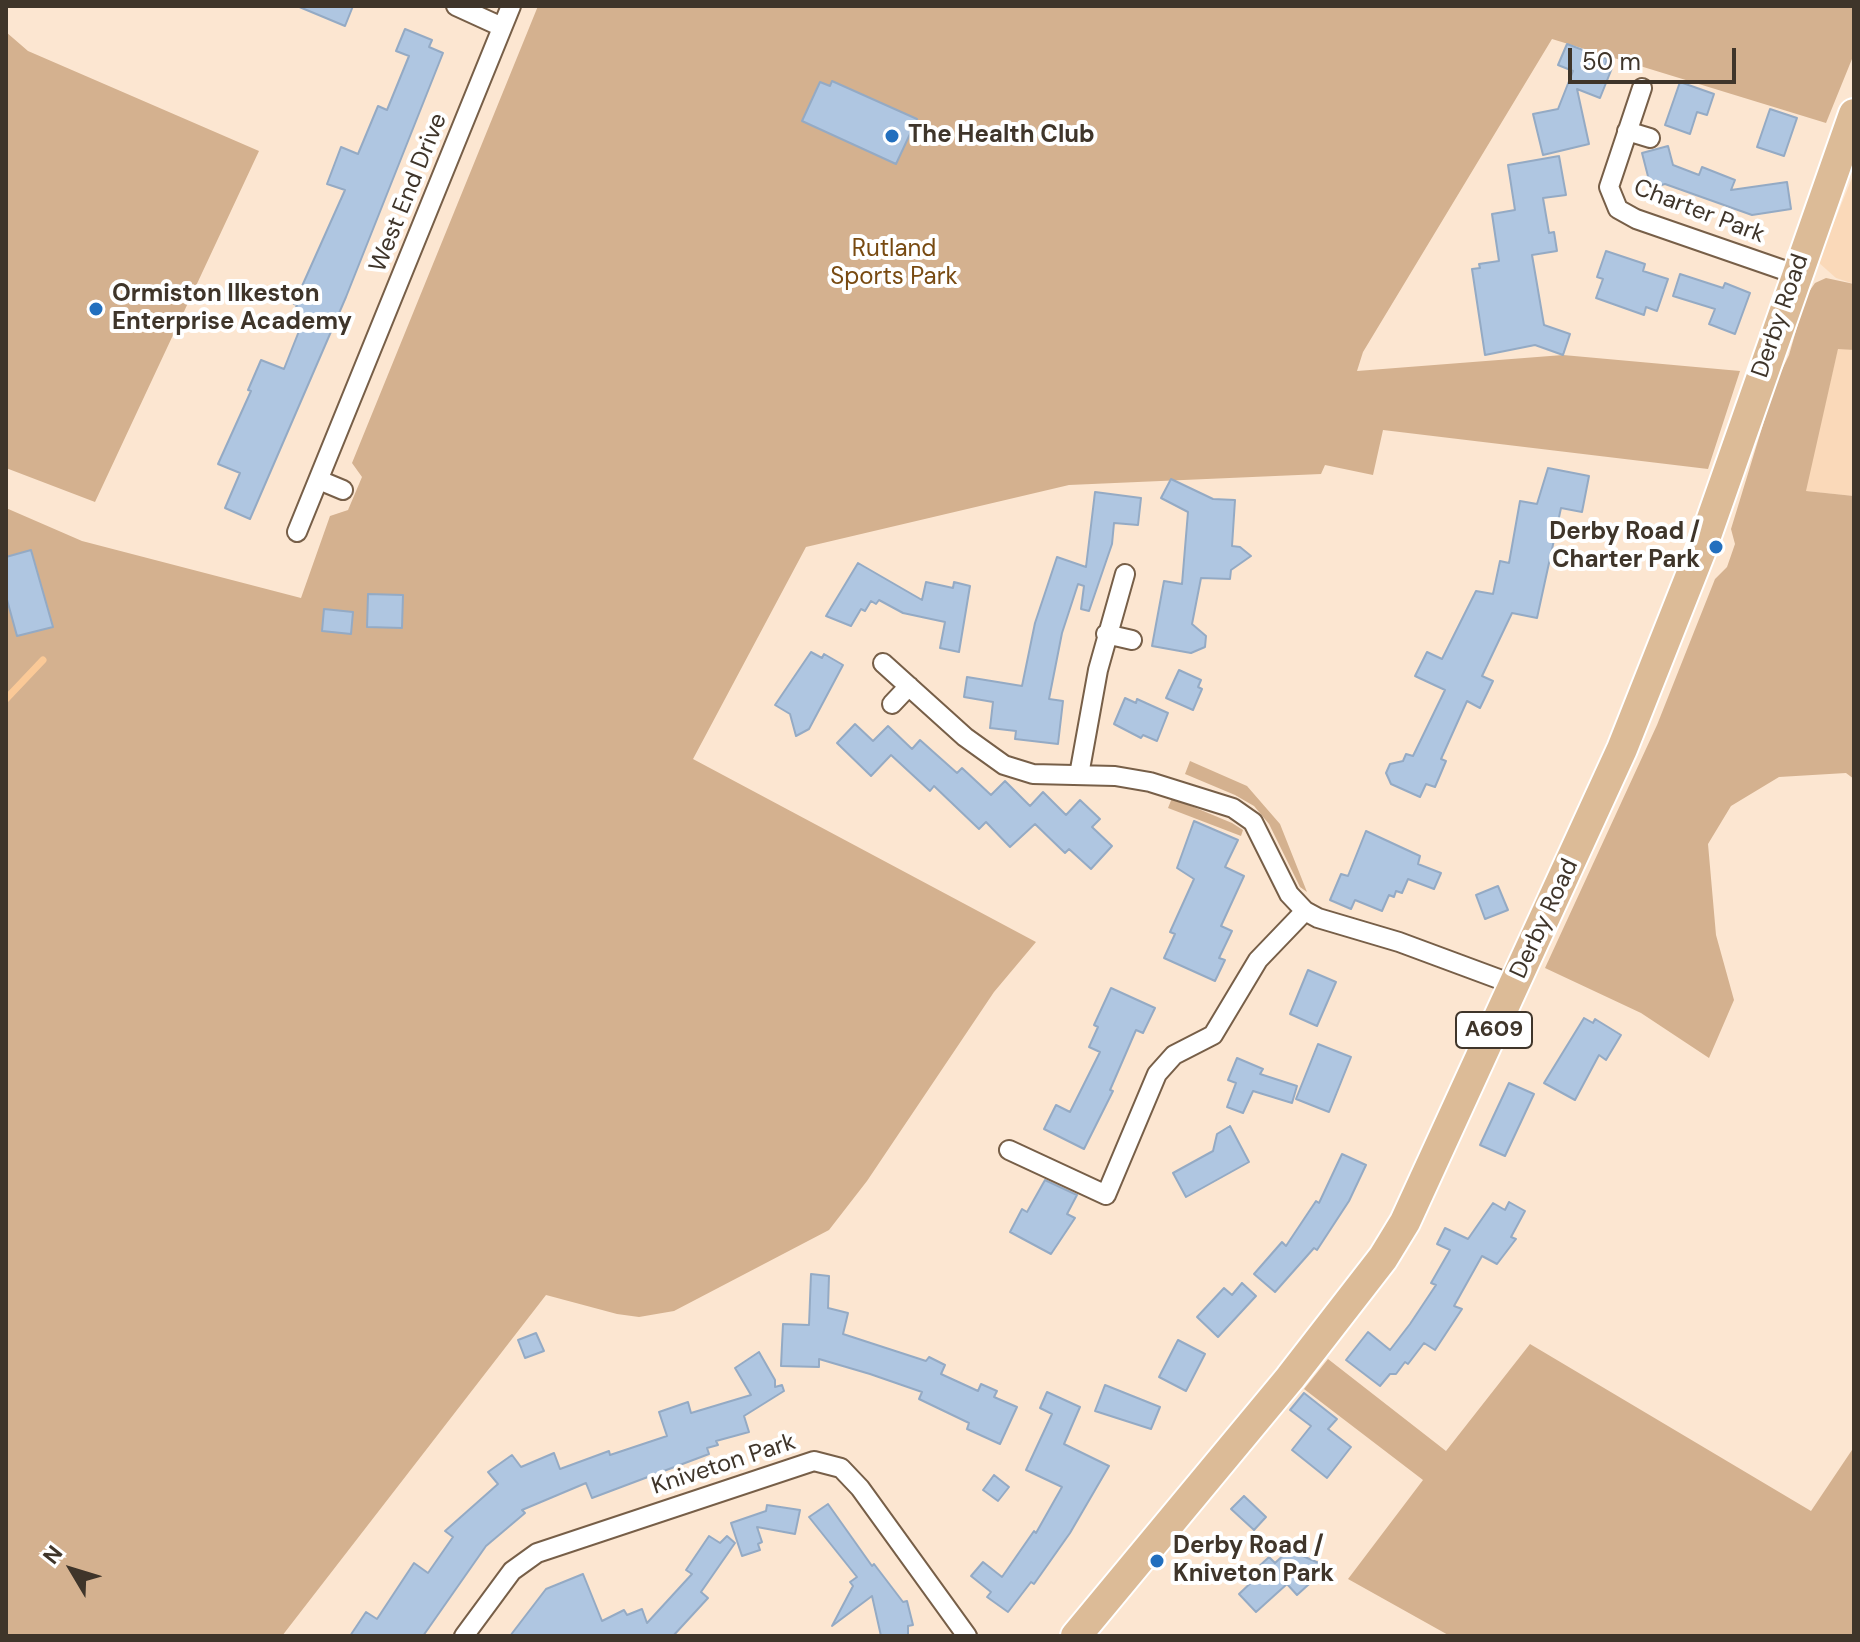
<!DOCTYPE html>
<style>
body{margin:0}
#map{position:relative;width:1860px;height:1642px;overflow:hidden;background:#fce6d1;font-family:"DM Sans",sans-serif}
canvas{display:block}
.frame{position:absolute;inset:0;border:8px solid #3f352a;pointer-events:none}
.north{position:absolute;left:32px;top:1530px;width:80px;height:80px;-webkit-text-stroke:6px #fff;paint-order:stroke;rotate:308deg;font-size:22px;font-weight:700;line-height:32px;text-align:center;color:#3f352a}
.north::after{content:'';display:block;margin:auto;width:28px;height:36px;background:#3f352a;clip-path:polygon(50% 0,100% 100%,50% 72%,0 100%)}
.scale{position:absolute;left:1568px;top:48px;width:168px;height:36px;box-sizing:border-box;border:4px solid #3f352a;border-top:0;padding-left:10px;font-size:24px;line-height:28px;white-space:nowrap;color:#3f352a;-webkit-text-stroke:6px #fff;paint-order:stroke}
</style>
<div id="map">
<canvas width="1860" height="1642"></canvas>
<div class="frame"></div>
<div class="north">N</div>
<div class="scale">50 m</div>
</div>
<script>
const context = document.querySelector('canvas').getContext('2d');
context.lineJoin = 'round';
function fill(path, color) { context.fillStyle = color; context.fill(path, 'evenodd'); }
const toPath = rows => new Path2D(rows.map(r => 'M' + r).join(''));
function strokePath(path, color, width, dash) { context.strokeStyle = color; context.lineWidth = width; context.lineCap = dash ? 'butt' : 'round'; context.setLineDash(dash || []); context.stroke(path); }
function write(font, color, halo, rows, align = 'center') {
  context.font = font + ' "DM Sans",sans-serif'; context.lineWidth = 8; context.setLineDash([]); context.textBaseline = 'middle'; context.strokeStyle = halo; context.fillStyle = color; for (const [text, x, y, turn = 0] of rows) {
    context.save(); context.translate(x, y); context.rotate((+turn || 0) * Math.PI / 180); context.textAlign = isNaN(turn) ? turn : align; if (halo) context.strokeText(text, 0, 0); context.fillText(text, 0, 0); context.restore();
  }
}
fill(toPath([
 [1854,173,1854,284,1836,278,1818,262],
 [1838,348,1854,350,1854,496,1805,491]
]), '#fad9b9');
fill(toPath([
 [538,6,1854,6,1854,54,1826,123,1552,39,1363,352,1357,371,1563,355,1740,371,1708,469,1383,430,1373,475,1325,465,1321,474,1069,485,806,547,693,759,1036,942,994,992,867,1181,829,1230,674,1311,639,1317,617,1314,546,1295,282,1636,10,1636,6,1634,6,508,82,541,301,598,330,516,348,510,362,477,352,463],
 [6,32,28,51,259,151,95,502,6,468],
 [1826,278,1854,284,1854,350,1838,349,1806,491,1854,496,1854,779,1846,773,1779,777,1731,806,1708,844,1716,935,1734,1000,1709,1058,1641,1013,1545,968,1657,725,1715,579,1727,567,1735,544,1731,529,1776,382,1789,355,1806,296,1815,283],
 [1190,761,1247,786,1280,824,1307,892,1300,887,1269,824,1254,806,1235,795,1185,774],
 [1172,798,1232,823,1243,830,1241,836,1168,808],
 [1530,1344,1811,1511,1854,1447,1854,1636,1450,1636,1348,1579,1423,1480,1304,1389,1328,1359,1446,1451]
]), '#d4b18f');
strokePath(toPath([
 [6,699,43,660]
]), '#fac997', 7);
const building = toPath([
 [297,6,353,6,345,26,297,6],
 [405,29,432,40,429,47,443,53,346,297,250,519,225,508,240,473,218,464,251,391,248,390,261,360,284,369,301,326,290,321,297,305,294,304,345,190,327,184,341,147,358,154,378,106,387,110,409,56,396,51,405,29],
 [1567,44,1607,59,1605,66,1612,68,1600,98,1577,89,1589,144,1543,155,1533,114,1558,109,1573,71,1558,65,1567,44],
 [832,81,917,119,896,164,802,121,820,82,830,86,832,81],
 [1680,82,1714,94,1707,115,1697,112,1690,134,1665,125,1680,82],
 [1770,109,1797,118,1784,156,1757,147,1770,109],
 [1668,146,1673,165,1699,175,1702,167,1735,180,1731,190,1787,182,1791,209,1752,215,1665,184,1651,188,1642,153,1668,146],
 [1559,156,1566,195,1543,198,1549,233,1554,232,1557,251,1532,255,1544,325,1570,334,1563,355,1535,345,1485,355,1472,269,1480,268,1479,264,1499,261,1492,214,1515,210,1508,165,1559,156],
 [1606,251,1645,264,1643,271,1668,279,1657,311,1646,307,1644,315,1596,298,1603,279,1597,277,1606,251],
 [1680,274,1723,288,1725,283,1750,293,1735,334,1709,324,1715,309,1673,296,1680,274],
 [1548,468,1589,476,1582,512,1561,508,1537,618,1512,613,1482,676,1493,681,1480,708,1467,701,1441,759,1446,761,1435,787,1426,784,1420,797,1391,784,1386,773,1390,764,1403,761,1406,754,1413,756,1445,690,1415,676,1427,652,1442,659,1476,591,1493,594,1500,561,1509,563,1520,501,1537,504,1548,468],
 [1171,479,1213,499,1235,500,1232,546,1240,547,1251,556,1231,570,1230,579,1201,578,1192,624,1206,636,1205,647,1191,653,1152,646,1164,581,1182,584,1188,512,1161,498,1171,479],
 [1095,492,1141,498,1138,525,1114,523,1112,544,1089,611,1081,609,1084,586,1078,584,1062,633,1049,699,1063,701,1058,744,1015,739,1016,731,990,728,993,702,964,697,967,677,1022,686,1035,623,1057,557,1086,567,1095,492],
 [31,550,53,627,17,636,6,596,6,557,31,550],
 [858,563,922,600,926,582,953,588,954,582,970,586,959,652,940,648,945,622,903,613,879,600,876,604,871,601,865,611,861,609,851,626,826,616,858,563],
 [368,594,403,595,402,628,367,627,368,594],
 [324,609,353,612,351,634,322,631,324,609],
 [811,652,822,658,824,654,843,665,809,729,796,736,790,714,775,705,811,652],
 [1179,670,1201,680,1198,687,1202,689,1193,710,1166,698,1179,670],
 [1125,698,1136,703,1137,699,1168,713,1157,741,1143,735,1141,738,1114,724,1125,698],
 [855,724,873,741,888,726,912,749,920,740,957,773,962,768,991,795,1005,781,1030,806,1043,792,1066,815,1080,800,1100,819,1092,827,1112,846,1091,869,1069,849,1065,853,1035,824,1010,847,986,822,979,829,934,786,930,791,891,755,871,776,837,743,855,724],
 [1194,821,1238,840,1225,867,1244,876,1221,926,1232,931,1219,958,1225,960,1215,981,1164,958,1175,934,1170,932,1194,879,1177,868,1194,821],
 [1366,831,1420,856,1418,864,1441,873,1434,889,1408,879,1402,893,1396,891,1394,897,1389,895,1382,911,1355,900,1351,909,1330,900,1341,874,1348,876,1366,831],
 [1498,886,1508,910,1485,919,1476,895,1498,886],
 [1308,970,1336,982,1317,1026,1290,1014,1308,970],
 [1111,988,1155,1008,1143,1033,1136,1030,1110,1090,1113,1091,1084,1149,1044,1129,1056,1105,1070,1112,1100,1052,1089,1047,1098,1027,1094,1025,1111,988],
 [1584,1018,1593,1023,1595,1019,1621,1035,1606,1060,1599,1055,1575,1100,1544,1083,1584,1018],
 [1318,1044,1351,1057,1329,1112,1296,1099,1318,1044],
 [1237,1058,1263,1069,1260,1074,1297,1086,1292,1103,1253,1091,1243,1113,1227,1107,1236,1083,1228,1080,1237,1058],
 [1509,1083,1534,1094,1505,1156,1480,1145,1509,1083],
 [1230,1126,1249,1162,1186,1197,1173,1173,1213,1151,1217,1134,1230,1126],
 [1342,1154,1366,1165,1349,1201,1317,1250,1314,1248,1275,1292,1254,1274,1282,1242,1286,1246,1316,1201,1319,1203,1342,1154],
 [1045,1180,1077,1195,1067,1214,1075,1218,1051,1254,1010,1232,1022,1209,1027,1212,1045,1180],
 [1509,1202,1525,1211,1511,1237,1516,1239,1497,1264,1482,1256,1454,1306,1462,1309,1435,1350,1424,1343,1408,1364,1405,1362,1396,1374,1390,1374,1380,1386,1346,1360,1368,1332,1390,1350,1410,1324,1436,1285,1431,1283,1450,1250,1437,1244,1445,1228,1468,1239,1493,1203,1505,1210,1509,1202],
 [811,1274,829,1276,828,1308,848,1313,843,1334,926,1361,929,1357,945,1365,941,1374,978,1391,981,1384,997,1391,994,1397,1017,1407,1000,1444,967,1429,969,1423,919,1399,922,1392,870,1374,819,1359,819,1367,781,1366,783,1324,809,1325,811,1274],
 [1242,1283,1256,1296,1218,1337,1197,1317,1224,1288,1232,1295,1242,1283],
 [536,1333,544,1351,525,1358,518,1340,536,1333],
 [1178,1340,1205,1354,1186,1391,1159,1377,1178,1340],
 [759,1352,775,1380,775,1387,782,1385,784,1391,744,1416,749,1432,716,1441,718,1445,707,1448,709,1454,592,1498,586,1483,522,1510,525,1513,486,1546,423,1636,350,1636,366,1612,377,1619,414,1563,428,1573,453,1537,445,1531,498,1484,488,1472,512,1455,521,1467,554,1453,560,1469,609,1451,610,1455,667,1436,659,1412,688,1402,691,1413,751,1395,735,1368,759,1352],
 [1105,1385,1160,1407,1151,1429,1095,1411,1105,1385],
 [1047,1392,1080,1407,1064,1444,1109,1466,1070,1533,1034,1584,1031,1582,1008,1612,987,1597,991,1592,971,1576,983,1562,1002,1577,1034,1531,1036,1533,1062,1487,1026,1470,1052,1414,1040,1408,1047,1392],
 [1304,1393,1337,1419,1328,1429,1351,1447,1327,1478,1292,1450,1311,1426,1290,1410,1304,1393],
 [994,1475,1009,1487,998,1501,983,1490,994,1475],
 [1244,1496,1266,1517,1254,1530,1231,1509,1244,1496],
 [828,1504,872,1566,874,1564,903,1602,907,1601,913,1625,908,1626,908,1636,881,1636,872,1596,832,1626,853,1586,850,1582,857,1577,809,1517,828,1504],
 [767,1505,800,1510,795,1534,757,1527,762,1542,758,1544,760,1550,742,1556,731,1523,766,1511,767,1505],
 [709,1536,720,1543,727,1536,735,1543,701,1592,708,1598,673,1636,510,1636,546,1589,583,1574,602,1621,624,1610,627,1615,642,1609,647,1623,692,1574,686,1570,709,1536],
 [1289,1550,1328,1567,1297,1595,1287,1584,1256,1612,1239,1594,1257,1577,1253,1572,1269,1557,1275,1563,1289,1550]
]);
fill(building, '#afc6e1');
strokePath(building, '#94aac4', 2);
const minor = toPath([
 [456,6,502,27],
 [1642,88,1609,187,1618,209,1636,219,1795,274],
 [1627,131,1650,138],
 [319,480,343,490],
 [297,532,511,6],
 [1106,634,1132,640],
 [883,663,965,737,1004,765,1033,774,1115,776,1150,782,1233,808,1253,822,1289,894,1305,911,1318,918,1399,942,1515,985],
 [892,704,909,686],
 [1079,775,1098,670,1125,574],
 [1009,1150,1106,1195,1157,1074,1174,1055,1213,1035,1258,960,1305,911],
 [464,1636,512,1571,537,1553,814,1461,841,1468,860,1488,967,1636]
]);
const primary = toPath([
 [1076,1636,1290,1378,1383,1258,1405,1222,1622,749,1701,550,1854,114]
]);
strokePath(minor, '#775f48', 22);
strokePath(primary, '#fff', 34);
strokePath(minor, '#fff', 18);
strokePath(primary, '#dcbb97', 30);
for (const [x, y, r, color] of [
 [892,136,8,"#226fbe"],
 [96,309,8,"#226fbe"],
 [1716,547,8,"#226fbe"],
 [1157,1561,8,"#226fbe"]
]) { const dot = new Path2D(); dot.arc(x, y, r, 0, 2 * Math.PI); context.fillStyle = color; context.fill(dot); strokePath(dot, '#fff', 3); }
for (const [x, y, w] of [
 [1494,1030,76]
]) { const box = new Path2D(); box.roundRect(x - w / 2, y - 18, w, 36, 6); context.fillStyle = '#fff'; context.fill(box); strokePath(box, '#3f352a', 2); }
write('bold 22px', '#3f352a', null, [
 ["A609",1494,1030]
]);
write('bold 24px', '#3f352a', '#fff', [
 ["The Health Club",908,136],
 ["Ormiston Ilkeston",112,295],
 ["Enterprise Academy",112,323],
 ["Derby Road /",1700,533,"right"],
 ["Charter Park",1700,561,"right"],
 ["Derby Road /",1173,1547],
 ["Kniveton Park",1173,1575]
], 'left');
write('24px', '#3f352a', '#fff', [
 ["West End Drive",409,193,-68],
 ["Charter Park",1699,212,21],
 ["Derby Road",1781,316,-71],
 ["Derby Road",1545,919,-65],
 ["Kniveton Park",724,1465,-18]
]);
write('24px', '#784a11', '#fff', [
 ["Rutland",894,250],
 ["Sports Park",894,278]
]);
</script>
